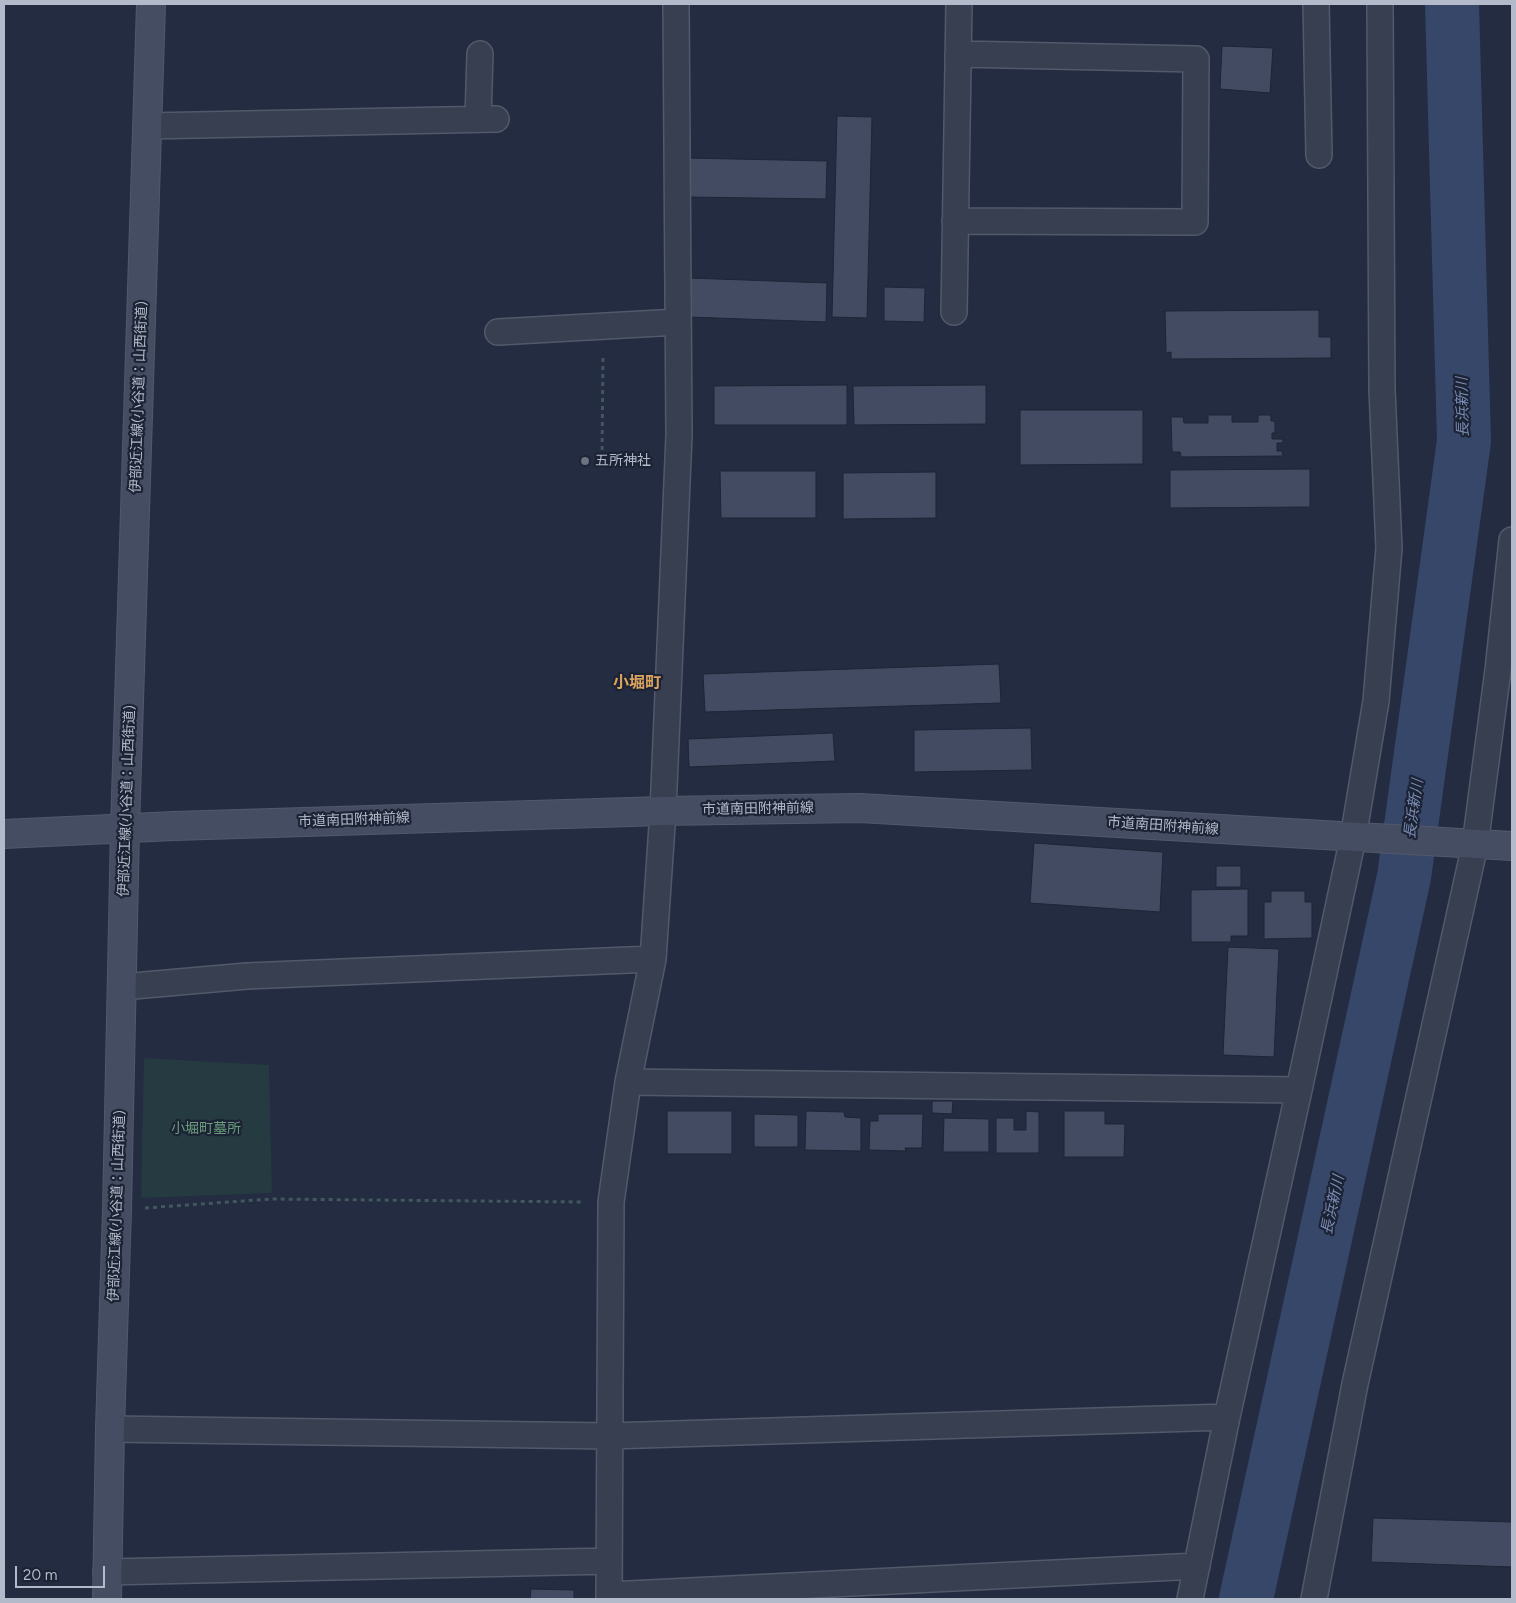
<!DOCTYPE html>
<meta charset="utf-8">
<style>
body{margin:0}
#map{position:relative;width:1516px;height:1603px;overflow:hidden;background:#232c40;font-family:Figtree,sans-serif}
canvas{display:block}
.frame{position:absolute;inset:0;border:5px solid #b3baca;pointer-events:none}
.scale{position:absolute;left:15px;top:1566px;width:90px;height:22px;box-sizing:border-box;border:2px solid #b3baca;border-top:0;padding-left:6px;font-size:15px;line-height:18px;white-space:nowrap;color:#b3baca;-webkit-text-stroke:4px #1c2335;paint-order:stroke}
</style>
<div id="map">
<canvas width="1516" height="1603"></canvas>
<div class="frame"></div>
<div class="scale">20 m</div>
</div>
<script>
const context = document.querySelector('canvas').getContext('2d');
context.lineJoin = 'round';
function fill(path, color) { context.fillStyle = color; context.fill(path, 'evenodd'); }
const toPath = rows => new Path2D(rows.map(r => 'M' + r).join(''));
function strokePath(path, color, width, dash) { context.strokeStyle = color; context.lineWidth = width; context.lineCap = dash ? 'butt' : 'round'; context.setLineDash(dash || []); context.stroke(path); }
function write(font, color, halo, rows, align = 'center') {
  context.font = font + ' Figtree,"Noto Sans JP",sans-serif'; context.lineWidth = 4.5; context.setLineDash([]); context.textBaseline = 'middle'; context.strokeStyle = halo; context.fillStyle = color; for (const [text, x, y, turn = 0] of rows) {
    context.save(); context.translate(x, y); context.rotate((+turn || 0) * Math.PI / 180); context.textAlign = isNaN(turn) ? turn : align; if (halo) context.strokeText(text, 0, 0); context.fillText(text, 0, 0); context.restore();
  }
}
fill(toPath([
 [144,1058,269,1065,272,1193,141,1198]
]), '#253a41');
strokePath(toPath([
 [1246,1599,1404,877,1464,441,1452,4]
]), '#37476a', 54);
const building = toPath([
 [1222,46,1273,48,1270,93,1220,89,1222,46],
 [837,116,872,117,867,318,832,317,837,116],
 [687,158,827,161,826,199,687,197,687,158],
 [690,278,827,283,826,322,689,317,690,278],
 [884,287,925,288,924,322,884,321,884,287],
 [1319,310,1319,337,1331,337,1331,358,1171,359,1171,352,1166,353,1165,311,1319,310],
 [847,385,847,425,714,425,714,386,847,385],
 [986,385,986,424,854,425,853,386,986,385],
 [1020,410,1143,410,1143,464,1020,465,1020,410],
 [1208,415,1232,415,1232,422,1258,422,1258,415,1271,415,1271,421,1275,421,1275,433,1272,433,1272,439,1283,439,1283,443,1277,443,1277,451,1282,451,1283,456,1181,457,1180,452,1172,452,1171,417,1183,417,1184,423,1208,423,1208,415],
 [1310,469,1310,507,1170,508,1170,470,1310,469],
 [720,471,816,471,816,518,721,518,720,471],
 [936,472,936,518,843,519,843,473,936,472],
 [999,664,1001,703,705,712,703,674,999,664],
 [1031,728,1032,770,914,772,914,730,1031,728],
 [833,733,835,761,689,767,688,739,833,733],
 [1034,843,1163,852,1160,912,1030,903,1034,843],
 [1216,866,1241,866,1241,887,1216,887,1216,866],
 [1248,889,1248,936,1231,936,1231,942,1191,942,1191,890,1248,889],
 [1271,891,1305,891,1305,902,1312,902,1312,938,1264,939,1264,902,1271,902,1271,891],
 [1228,947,1279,949,1274,1057,1223,1055,1228,947],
 [932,1101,953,1101,952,1114,932,1113,932,1101],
 [667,1111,732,1111,732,1154,667,1154,667,1111],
 [806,1111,844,1112,845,1117,861,1118,861,1151,805,1150,806,1111],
 [1026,1111,1039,1112,1039,1153,996,1153,996,1118,1014,1118,1014,1130,1026,1130,1026,1111],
 [1064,1111,1105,1111,1105,1124,1125,1124,1124,1157,1064,1157,1064,1111],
 [754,1114,798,1115,798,1147,754,1147,754,1114],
 [878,1114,923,1114,922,1148,905,1148,906,1151,869,1150,870,1121,878,1121,878,1114],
 [944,1118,989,1119,989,1152,943,1152,944,1118],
 [1373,1518,1512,1522,1512,1567,1371,1562,1373,1518],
 [531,1589,574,1590,574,1599,530,1599,531,1589]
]);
fill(building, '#424b62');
strokePath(building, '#1e2537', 1);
const street = toPath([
 [1316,4,1319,155],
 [478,119,480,54],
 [147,126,496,119],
 [955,221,1195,222,1196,59,958,54],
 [954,312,959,4],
 [498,332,678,322],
 [122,987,247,976,653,959],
 [628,1082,1299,1090],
 [110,1429,609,1436,1227,1417],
 [106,1572,609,1561],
 [609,1595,1197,1566],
 [609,1599,611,1202,628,1082,653,959,663,811,679,435,676,4],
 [1190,1599,1227,1417,1299,1090,1353,838,1376,701,1389,548,1382,390,1380,4],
 [1314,1599,1355,1384,1475,845,1498,670,1512,540]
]);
const secondary = toPath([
 [4,834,174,826,663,811,860,808,1512,846],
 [107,1599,110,1429,117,1210,125,828,151,4]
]);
strokePath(street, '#52596a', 28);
strokePath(secondary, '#52596a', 30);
strokePath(toPath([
 [602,458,603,354],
 [145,1208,271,1199,583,1202]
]), '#43575e', 3, [4, 4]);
strokePath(street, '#373f50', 25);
strokePath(secondary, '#454d63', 28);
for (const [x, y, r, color] of [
 [585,461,5,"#6b7280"]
]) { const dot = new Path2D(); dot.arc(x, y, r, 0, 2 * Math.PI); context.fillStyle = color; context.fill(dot); strokePath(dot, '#1c2335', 2); }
write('14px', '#b3baca', '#1c2335', [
 ["伊部近江線(小谷道：山西街道)",139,397,-88],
 ["伊部近江線(小谷道：山西街道)",127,801,-88],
 ["市道南田附神前線",758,809,-1],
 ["市道南田附神前線",354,820,-2],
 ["市道南田附神前線",1163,826,4],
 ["伊部近江線(小谷道：山西街道)",117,1206,-88]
]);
write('14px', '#b3baca', '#1c2335', [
 ["五所神社",595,461]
], 'left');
write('14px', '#699d7b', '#1c2335', [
 ["小堀町墓所",206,1129]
]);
write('italic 15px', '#7a8cb3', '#1c2335', [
 ["長浜新川",1463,407,-91],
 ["長浜新川",1414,809,-82],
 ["長浜新川",1333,1205,-78]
]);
write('bold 16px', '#daa35e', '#1c2335', [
 ["小堀町",637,683]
]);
</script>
